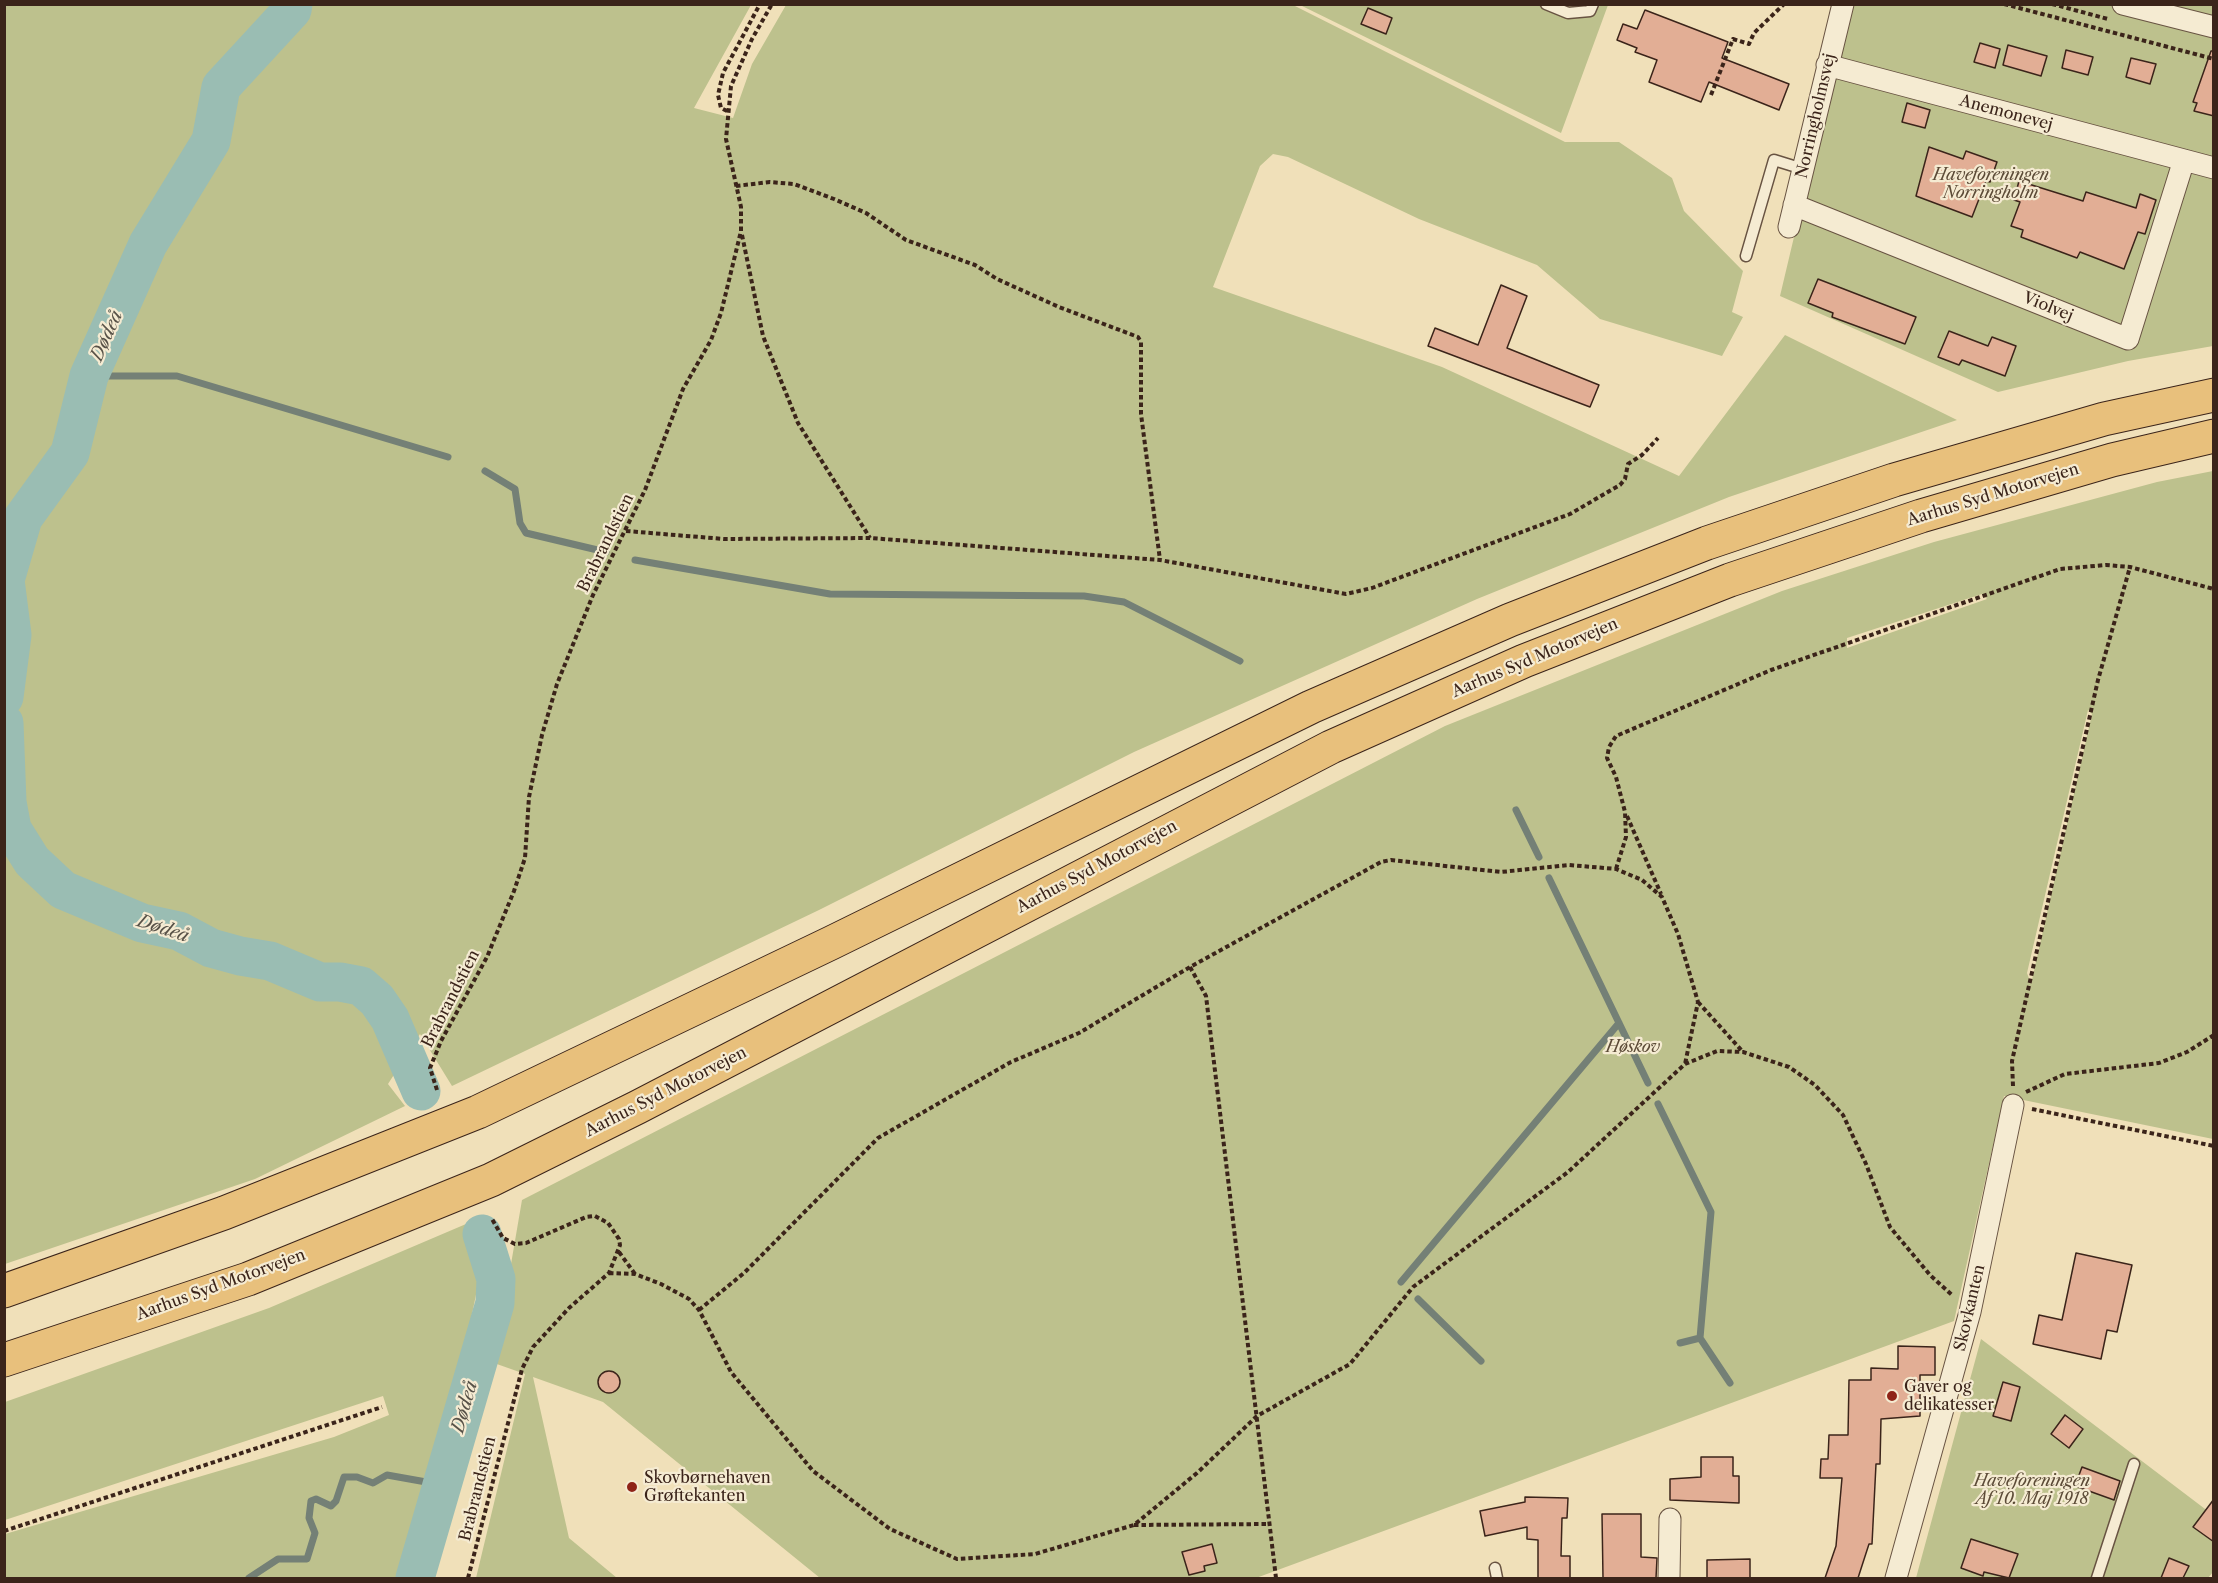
<!DOCTYPE html>
<meta charset="utf-8">
<style>
body{margin:0}
#map{position:relative;width:2218px;height:1583px;overflow:hidden;background:#f0e0b9;font-family:"Libre Caslon Text",serif}
canvas{display:block}
.frame{position:absolute;inset:0;border:6px solid #3b241a;pointer-events:none}
</style>
<div id="map">
<canvas width="2218" height="1583"></canvas>
<div class="frame"></div>
</div>
<script>
const context = document.querySelector('canvas').getContext('2d');
context.lineJoin = 'round';
function fill(path, color) { context.fillStyle = color; context.fill(path, 'evenodd'); }
const toPath = rows => new Path2D(rows.map(r => 'M' + r).join(''));
function strokePath(path, color, width, dash) { context.strokeStyle = color; context.lineWidth = width; context.lineCap = dash ? 'butt' : 'round'; context.setLineDash(dash || []); context.stroke(path); }
function write(font, color, halo, rows, align = 'center') {
  context.font = font + ' "Libre Caslon Text",serif'; context.lineWidth = 4.5; context.setLineDash([]); context.textBaseline = 'middle'; context.strokeStyle = halo; context.fillStyle = color; for (const [text, x, y, turn = 0] of rows) {
    context.save(); context.translate(x, y); context.rotate((+turn || 0) * Math.PI / 180); context.textAlign = isNaN(turn) ? turn : align; if (halo) context.strokeText(text, 0, 0); context.fillText(text, 0, 0); context.restore();
  }
}
fill(toPath([
 [4,5,751,5,694,108,733,118,752,64,786,5,1293,5,1565,142,1619,142,1672,178,1684,211,1743,271,1732,312,1743,317,1722,356,1600,319,1537,265,1419,219,1288,157,1273,154,1260,166,1213,287,1442,367,1679,476,1785,335,1957,420,1729,497,1477,599,1134,752,819,910,452,1086,420,1034,388,1084,405,1106,255,1179,5,1264],
 [1300,5,1608,5,1561,133],
 [1849,5,2213,5,2213,346,2128,361,1998,392,1780,296],
 [2213,471,2213,1139,2004,1096,1954,1321,1256,1578,820,1578,603,1402,533,1377,569,1538,617,1578,476,1578,525,1374,494,1363,522,1200,1445,726,1782,591,1934,542,2157,482],
 [1982,594,1987,599,1847,648,1847,638],
 [2088,710,2092,714,2031,984,2027,973],
 [466,1224,483,1261,460,1372,403,1578,5,1578,5,1534,334,1437,389,1415,383,1396,5,1520,5,1402,269,1308],
 [1981,1339,2213,1515,2213,1572,2208,1578,1916,1578]
]), '#bdc18d');
strokePath(toPath([
 [89,376,177,376,448,457],
 [485,471,515,489,520,523,526,533,606,552],
 [635,560,830,594,1084,596,1124,602,1240,661],
 [1516,810,1539,857],
 [1549,878,1648,1083],
 [1658,1104,1711,1212,1700,1338,1730,1383],
 [1401,1282,1619,1023],
 [1418,1299,1481,1361],
 [1680,1343,1700,1338],
 [249,1578,278,1559,307,1559,315,1533,309,1518,311,1501,316,1499,331,1506,336,1501,344,1477,357,1477,373,1483,387,1475,443,1485]
]), '#748076', 7);
strokePath(toPath([
 [4,697,12,635,5,580,23,518,70,453,89,376,148,244,211,141,221,87,292,10,293,4],
 [4,723,7,802,12,829,32,861,63,890,142,923,179,931,211,948,240,956,270,961,320,982,340,982,361,986,377,1000,390,1019,421,1091],
 [415,1578,495,1303,496,1279,482,1234]
]), '#9abdb3', 39);
const building = toPath([
 [1368,8,1392,18,1386,34,1361,24,1368,8],
 [1645,10,1728,42,1722,58,1789,84,1779,110,1709,82,1701,102,1649,82,1657,60,1635,52,1637,48,1617,40,1623,24,1637,29,1645,10],
 [1980,43,2000,49,1995,68,1974,62,1980,43],
 [2008,45,2047,56,2041,76,2003,65,2008,45],
 [2066,50,2093,57,2088,75,2062,68,2066,50],
 [2211,51,2214,51,2214,116,2194,111,2197,103,2193,102,2211,51],
 [2131,58,2156,64,2150,84,2126,77,2131,58],
 [1907,103,1930,110,1925,128,1902,122,1907,103],
 [1929,147,1963,159,1966,151,1997,162,1990,182,1986,181,1972,217,1916,196,1929,147],
 [2019,181,2083,201,2086,192,2136,208,2140,194,2156,200,2145,234,2138,232,2124,269,2080,252,2077,258,2021,237,2023,230,2011,226,2020,202,2014,200,2019,181],
 [1818,279,1916,317,1905,344,1832,317,1833,313,1808,303,1818,279],
 [1501,285,1527,296,1507,348,1599,385,1590,407,1428,346,1435,328,1478,345,1501,285],
 [1949,331,1988,346,1992,337,2016,346,2005,376,1962,360,1959,365,1938,357,1949,331],
 [2076,1253,2132,1265,2117,1332,2107,1330,2101,1359,2033,1344,2039,1315,2062,1320,2076,1253],
 [1898,1346,1935,1347,1935,1375,1920,1375,1920,1416,1881,1419,1880,1464,1876,1464,1872,1544,1869,1544,1858,1578,1825,1578,1836,1546,1842,1478,1820,1478,1821,1459,1828,1459,1829,1435,1848,1435,1849,1380,1871,1380,1871,1368,1898,1369,1898,1346],
 '598 1382a11 11 0 1 1 22 0a11 11 0 1 1-22 0Z',
 [2003,1382,2020,1387,2011,1421,1993,1416,2003,1382],
 [2065,1415,2083,1429,2069,1448,2051,1434,2065,1415],
 [1701,1457,1733,1457,1733,1476,1739,1476,1739,1503,1670,1500,1670,1479,1701,1477,1701,1457],
 [2082,1467,2120,1481,2114,1500,2075,1486,2082,1467],
 [1525,1497,1568,1498,1567,1518,1562,1518,1561,1556,1570,1556,1570,1578,1538,1578,1538,1540,1527,1539,1527,1527,1485,1536,1480,1511,1525,1502,1525,1497],
 [2214,1499,2214,1542,2193,1527,2214,1499],
 [1602,1514,1641,1514,1641,1557,1657,1558,1656,1578,1603,1578,1602,1514],
 [1971,1539,2018,1554,2009,1578,1984,1572,1983,1576,1961,1568,1971,1539],
 [1212,1544,1217,1563,1204,1566,1205,1571,1189,1575,1182,1552,1212,1544],
 [2169,1558,2189,1566,2183,1578,2161,1578,2169,1558],
 [1750,1559,1750,1578,1707,1578,1707,1560,1750,1559]
]);
fill(building, '#e2ae95');
strokePath(building, '#3b241a', 1.5);
const lane = toPath([
 [1546,4,1568,13,1590,11,1593,4],
 [1746,256,1774,160,1803,169],
 [1495,1568,1497,1578],
 [2097,1578,2134,1464]
]);
const street = toPath([
 [2123,4,2214,27],
 [1827,65,2214,168],
 [1794,205,2128,339,2184,160],
 [1789,227,1843,4],
 [1669,1578,1670,1519],
 [1896,1578,1970,1312,2013,1105]
]);
const highway = toPath([
 [4,1291,224,1213,478,1112,831,943,1311,707,1510,620,1707,543,1894,480,2104,419,2214,395],
 [4,1360,248,1279,491,1180,638,1107,1331,747,1524,661,1730,580,1921,516,2112,460,2214,436]
]);
strokePath(lane, '#685342', 13);
strokePath(street, '#685342', 23);
strokePath(highway, '#3b241a', 35);
strokePath(toPath([
 [2004,4,2214,59],
 [2052,4,2108,19],
 [1711,95,1733,39,1749,44,1754,33,1784,4],
 [727,111,721,108,718,95,723,73,760,4],
 [736,186,770,182,794,184,834,199,866,213,906,240,975,265,997,279,1059,307,1138,337,1141,342,1141,414,1160,560],
 [742,235,763,336,798,423,870,538],
 [626,531,724,539,870,538,1160,560,1346,594,1372,588,1570,514,1620,485,1625,479,1628,464,1642,455,1658,438],
 [1627,816,1661,894],
 [1616,869,1626,837,1625,812,1616,777,1607,758,1609,747,1616,736,1771,670,2060,569,2106,565,2130,567,2214,589],
 [1190,967,1206,996,1276,1578],
 [1698,1002,1743,1052],
 [2013,1086,2012,1061,2098,680,2130,567],
 [437,1090,430,1068,441,1041,487,957,514,891,525,858,529,797,542,735,557,684,593,595,645,490,683,389,711,340,721,313,741,231,741,207,726,139,731,86,752,39,772,4],
 [2026,1092,2065,1074,2159,1063,2187,1052,2214,1035],
 [2032,1109,2214,1146],
 [619,1252,635,1274],
 [609,1273,635,1274,661,1284,689,1299,699,1310,731,1372,813,1471,890,1529,957,1559,1035,1554,1134,1525,1197,1473,1257,1416,1350,1364,1413,1287,1568,1172,1685,1064,1717,1051,1743,1052,1789,1067,1815,1085,1843,1115,1866,1164,1890,1227,1930,1275,1953,1296],
 [699,1310,744,1273,878,1138,1011,1062,1079,1033,1190,967,1381,862,1391,860,1501,872,1569,865,1616,869,1642,880,1662,897,1678,934,1698,1002,1685,1064],
 [1134,1525,1270,1524],
 [4,1531,382,1407],
 [468,1578,522,1369,533,1347,569,1308,609,1273,620,1245,619,1239,608,1223,595,1216,586,1217,526,1243,515,1244,503,1238,492,1219]
]), '#3b241a', 4, [4.5, 3]);
strokePath(lane, '#f5ebd2', 10);
strokePath(street, '#f5ebd2', 21);
strokePath(highway, '#e8c07c', 33);
for (const [x, y, r, color] of [
 [1892,1396,6,"#8f2418"],
 [632,1487,6,"#8f2418"]
]) { const dot = new Path2D(); dot.arc(x, y, r, 0, 2 * Math.PI); context.fillStyle = color; context.fill(dot); strokePath(dot, '#f5ebd2', 2); }
write('16px', '#3b241a', '#f5ebd2', [
 ["Anemonevej",2006,113,15],
 ["Norringholmsvej",1816,116,-77],
 ["Violvej",2048,307,22],
 ["Aarhus Syd Motorvejen",1993,495,-17],
 ["Brabrandstien",606,543,-64],
 ["Aarhus Syd Motorvejen",1535,658,-23],
 ["Aarhus Syd Motorvejen",1097,867,-28],
 ["Brabrandstien",451,999,-63],
 ["Aarhus Syd Motorvejen",666,1092,-27],
 ["Aarhus Syd Motorvejen",221,1285,-20],
 ["Skovkanten",1970,1308,-77],
 ["Brabrandstien",478,1489,-76]
]);
write('italic 16px', '#5c4b37', '#f5ebd2', [
 ["Haveforeningen",1991,175],
 ["Norringholm",1991,193],
 ["Høskov",1633,1047],
 ["Haveforeningen",2032,1481],
 ["Af 10. Maj 1918",2032,1499]
]);
write('16px', '#3b241a', '#f5ebd2', [
 ["Gaver og",1904,1387],
 ["delikatesser",1904,1405],
 ["Skovbørnehaven",644,1478],
 ["Grøftekanten",644,1496]
], 'left');
write('italic 18px', '#585248', '#f5ebd2', [
 ["Dødeå",107,336,-66],
 ["Dødeå",163,929,18],
 ["Dødeå",465,1407,-74]
]);
</script>
